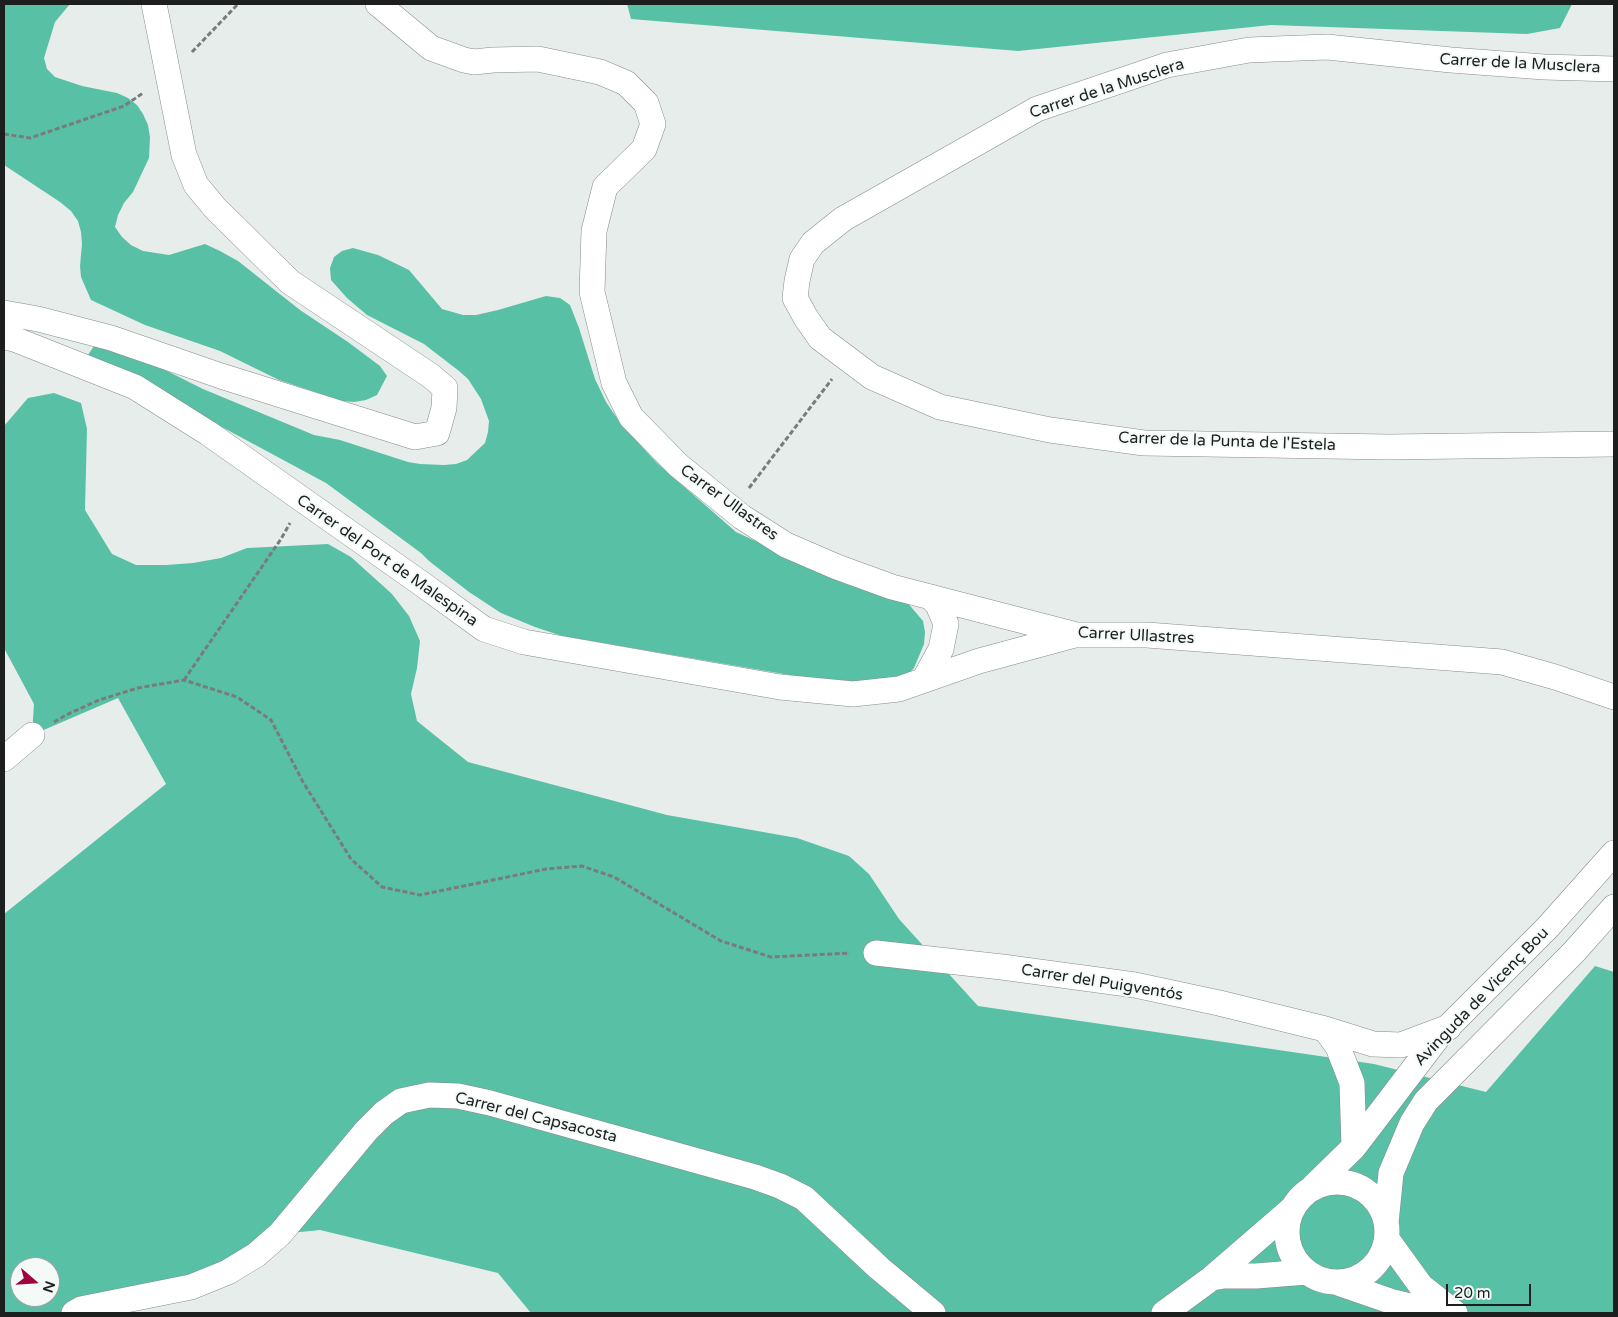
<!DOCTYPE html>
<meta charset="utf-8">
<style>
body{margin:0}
#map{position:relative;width:1618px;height:1317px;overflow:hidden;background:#e7edeb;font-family:"Varela Round",sans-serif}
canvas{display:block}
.frame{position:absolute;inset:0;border:5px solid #1c1f1e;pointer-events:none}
.north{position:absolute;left:10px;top:1257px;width:50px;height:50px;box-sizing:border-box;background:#f4faf8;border:1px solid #9ea2a1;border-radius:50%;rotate:109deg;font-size:14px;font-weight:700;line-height:20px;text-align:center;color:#1c1f1e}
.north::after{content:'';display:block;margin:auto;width:18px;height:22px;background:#a1033f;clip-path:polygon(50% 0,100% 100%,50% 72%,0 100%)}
.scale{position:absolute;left:1446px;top:1284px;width:85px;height:22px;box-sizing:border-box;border:2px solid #1c1f1e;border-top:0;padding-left:6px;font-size:15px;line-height:18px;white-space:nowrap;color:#1c1f1e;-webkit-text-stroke:4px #f4faf8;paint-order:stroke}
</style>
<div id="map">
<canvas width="1618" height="1317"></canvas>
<div class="frame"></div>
<div class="north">N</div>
<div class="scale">20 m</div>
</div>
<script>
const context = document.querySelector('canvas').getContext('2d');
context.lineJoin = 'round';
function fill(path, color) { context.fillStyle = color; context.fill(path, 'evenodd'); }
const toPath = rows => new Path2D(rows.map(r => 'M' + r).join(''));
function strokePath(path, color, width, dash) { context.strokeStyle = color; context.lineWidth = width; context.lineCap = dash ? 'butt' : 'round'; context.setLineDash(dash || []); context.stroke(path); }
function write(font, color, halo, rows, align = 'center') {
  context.font = font + ' "Varela Round",sans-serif'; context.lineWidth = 4; context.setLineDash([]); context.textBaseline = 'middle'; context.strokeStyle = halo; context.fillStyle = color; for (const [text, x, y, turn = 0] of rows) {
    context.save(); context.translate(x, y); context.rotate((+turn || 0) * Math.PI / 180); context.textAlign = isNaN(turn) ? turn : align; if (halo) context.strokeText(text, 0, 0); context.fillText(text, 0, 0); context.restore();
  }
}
fill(toPath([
 [4,4,70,4,55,22,44,58,47,69,55,77,82,86,117,93,128,98,137,105,143,114,148,125,150,137,149,158,133,192,124,203,118,215,115,227,122,237,131,245,143,251,169,255,205,244,220,251,238,261,300,310,348,342,380,366,387,376,377,395,366,400,354,402,342,401,279,380,220,351,145,325,91,300,81,277,80,266,82,244,81,232,78,221,71,211,60,202,4,165],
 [627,4,1572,4,1560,28,1527,34,1271,25,1018,51,631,19],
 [353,248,378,255,409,270,442,309,463,315,476,315,498,310,546,296,560,298,570,305,579,328,595,379,606,402,621,424,657,463,736,532,840,580,906,601,923,621,925,632,924,644,914,668,906,677,892,683,819,683,807,678,562,636,535,627,501,613,469,592,429,561,421,553,326,483,88,355,94,346,149,362,203,389,314,435,340,440,408,462,420,464,444,465,456,464,467,460,485,443,488,432,489,421,481,399,468,379,459,371,424,344,367,315,347,298,331,280,330,268,334,257,342,251],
 [54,393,81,403,87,429,85,510,112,554,136,565,166,565,193,563,221,558,247,548,328,544,351,557,392,594,409,616,420,641,417,668,411,694,417,721,468,762,667,815,797,838,849,856,869,874,899,919,978,1006,1374,1064,1486,1092,1595,966,1614,972,1614,1313,531,1313,498,1273,320,1230,280,1234,256,1255,74,1313,4,1313,4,914,166,784,118,698,32,735,34,704,4,648,4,426,28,398],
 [20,1267,50,1267,50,1297,20,1297]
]), '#58c0a5');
const street = toPath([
 [378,4,431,48,464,60,474,62,493,60,538,59,600,72,626,83,646,103,653,124,644,149,605,187,594,231,592,292,614,383,631,417,678,465,742,517,786,545,837,567,892,587,1077,635,1147,635,1502,662,1555,677,1614,697],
 [1614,69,1544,67,1451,60,1327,47,1249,50,1167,65,1037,109,843,219,813,243,802,259,797,281,795,298,806,318,820,338,872,377,940,407,1050,430,1144,443,1389,447,1614,444],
 [4,313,38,319,111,338,221,376,415,437,437,433,444,408,445,388,431,376,290,282,215,208,196,185,184,155,154,4],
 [4,337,14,339,135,387,208,433,422,584,484,629,524,642,780,687,853,694,899,689,979,661,1075,635],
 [924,680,941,649,946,624,938,605,931,597],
 [4,759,32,735],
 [876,953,1002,967,1135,985,1219,1003,1325,1029,1373,1044,1401,1045,1449,1027],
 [1325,1029,1338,1047,1352,1083,1354,1147],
 '1287 1232a50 50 0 1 1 100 0a50 50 0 1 1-100 0Z',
 [1313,1187,1354,1147,1438,1037,1548,927,1614,853],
 [1386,1223,1391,1173,1412,1123,1426,1101,1574,952,1614,907],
 [1387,1239,1421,1286,1455,1313],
 [1212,1278,1224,1276,1256,1276,1307,1272],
 [1335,1282,1393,1302,1438,1313],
 [74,1313,81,1309,191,1287,228,1272,256,1255,280,1234,366,1131,384,1113,401,1101,429,1095,458,1096,490,1103,755,1177,780,1186,804,1198,879,1268,933,1313],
 [1164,1313,1212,1278,1293,1208]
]);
strokePath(street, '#868c8a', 26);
strokePath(toPath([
 [192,52,238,4],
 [4,134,30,138,124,106,143,93],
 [749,488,832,379],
 [184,680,281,539,290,523],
 [54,722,66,715,99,700,138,688,184,680,237,697,271,720,303,782,351,859,382,887,420,895,546,869,582,866,614,877,721,941,771,957,850,953]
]), '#787c7b', 3, [5, 2.5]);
strokePath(street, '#fff', 25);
write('16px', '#1c1f1e', '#f4faf8', [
 ["Carrer de la Musclera",1520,64,3],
 ["Carrer de la Musclera",1107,89,-18],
 ["Carrer de la Punta de l'Estela",1227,442,2],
 ["Carrer Ullastres",729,503,36],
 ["Carrer del Port de Malespina",387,561,35],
 ["Carrer Ullastres",1136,636,3],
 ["Carrer del Puigventós",1102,983,9],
 ["Avinguda de Vicenç Bou",1482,997,-46],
 ["Carrer del Capsacosta",536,1118,14]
]);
</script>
